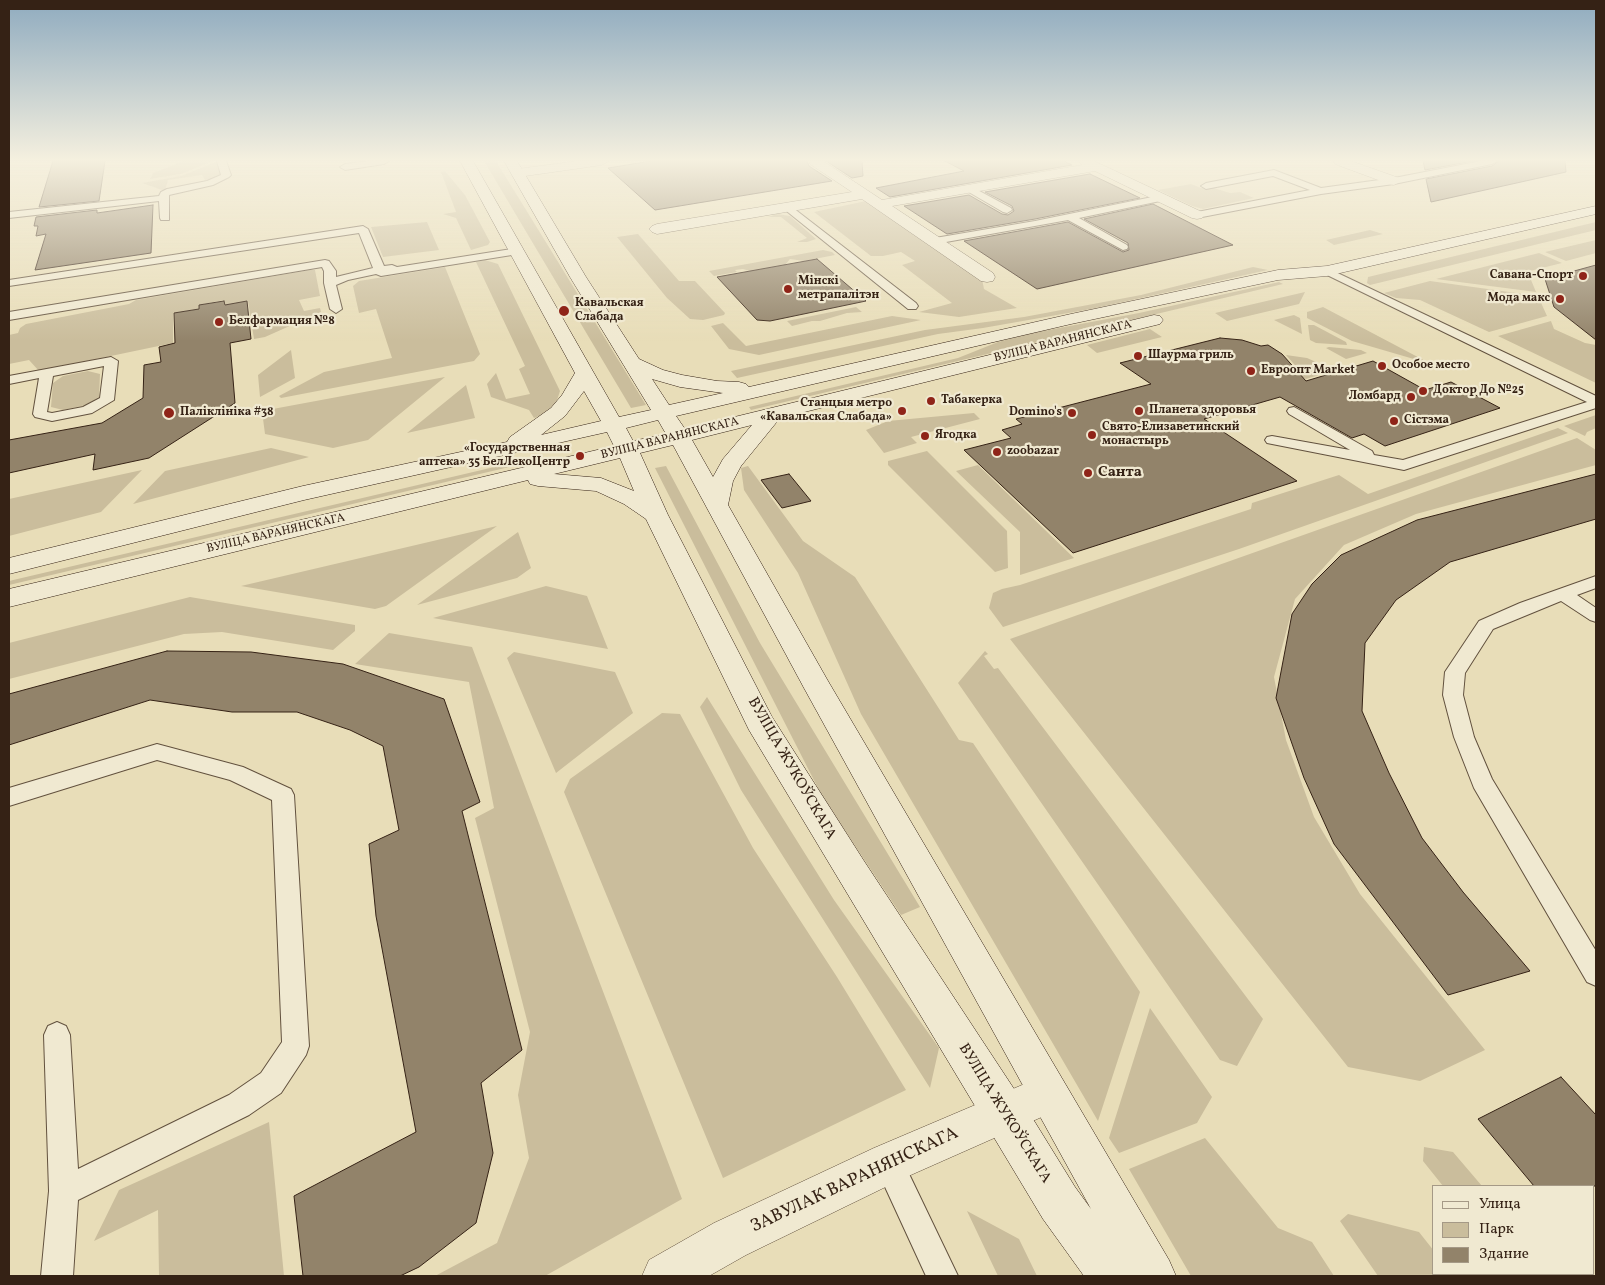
<!DOCTYPE html>
<meta charset="utf-8">
<style>
body{margin:0}
#map{position:relative;width:1605px;height:1285px;overflow:hidden;background:#e8ddb8;font-family:Vollkorn,serif}
canvas{display:block}
.frame{position:absolute;inset:0;border:10px solid #352215;pointer-events:none}
.legend{position:absolute;left:1432px;top:1185px;width:162px;height:90px;box-sizing:border-box;background:#f0e9d1;border:1px solid #a59986;margin:0;padding:6px 9px;list-style:none;font-size:15px;color:#352215}
.legend li{display:flex;align-items:center;gap:10px;height:25px}
.legend b{width:25px;border:1px solid #a59986}
</style>
<div id="map">
<canvas width="1605" height="1285"></canvas>
<div class="frame"></div>
<ul class="legend">
<li><b style="height:6px;background:#f0e9d1"></b>Улица</li>
<li><b style="height:14px;background:#cabd9c"></b>Парк</li>
<li><b style="height:14px;background:#92836a"></b>Здание</li>
</ul>
</div>
<script>
const context = document.querySelector('canvas').getContext('2d');
context.lineJoin = 'round';
function fill(path, color) { context.fillStyle = color; context.fill(path, 'evenodd'); }
const toPath = rows => new Path2D(rows.map(r => 'M' + r).join(''));
function strokePath(path, color, width, dash) { context.strokeStyle = color; context.lineWidth = width; context.lineCap = dash ? 'butt' : 'round'; context.setLineDash(dash || []); context.stroke(path); }
function write(font, color, halo, rows, align = 'center') {
  context.font = font + ' Vollkorn,serif'; context.lineWidth = 4.5; context.setLineDash([]); context.textBaseline = 'middle'; context.strokeStyle = halo; context.fillStyle = color; for (const [text, x, y, turn = 0] of rows) {
    context.save(); context.translate(x, y); context.rotate((+turn || 0) * Math.PI / 180); context.textAlign = isNaN(turn) ? turn : align; if (halo) context.strokeText(text, 0, 0); context.fillText(text, 0, 0); context.restore();
  }
}
fill(toPath([
 [184,161,213,161,181,174,150,179,153,173],
 [218,161,221,176,216,178,205,180,202,175,168,180,165,191,142,183,181,176],
 [484,161,496,161,646,405,631,408],
 [445,171,465,195,490,242,488,245,471,250,456,218,443,214,456,212,441,172],
 [1191,184,1201,188,1214,188,1230,193,1240,192,1254,198,1203,209,1192,206,1158,190],
 [866,201,982,279,984,289,1017,308,959,317,919,312,952,303,902,265,915,261,901,252,883,256,871,256,814,212],
 [777,214,790,216,816,239,807,242,797,242,807,238,781,217,768,217],
 [427,222,439,250,383,257,371,227],
 [1596,222,1596,230,1370,285,1367,283,1368,277],
 [1370,230,1383,234,1334,245,1326,240],
 [638,234,679,281,695,281,725,313,724,315,703,320,690,319,667,298,617,237],
 [1596,240,1596,253,1566,261,1545,252],
 [823,250,832,252,835,255,804,261,790,259,785,265,750,271,743,269,735,270,737,272,714,276,709,271],
 [1539,253,1562,263,1530,271,1529,275,1536,292,1436,279],
 [485,260,498,264,560,391,556,403,542,415,534,418,529,410,491,397,487,384,496,373,506,399,530,394,519,369,525,366,476,262],
 [445,267,480,354,474,361,281,398,279,396,324,372,392,358,376,309,359,313,353,286,359,281],
 [1253,267,1268,270,1091,309,983,328,938,334,737,378,731,371,925,330,1024,317,1141,295],
 [310,270,315,270,320,296,299,300,304,311,320,308,321,312,265,337,254,339,248,301,226,305,224,300,199,305,198,309,173,313,173,343,39,371,29,360,9,364,9,335,18,333,20,328,26,324,129,304,136,300],
 [1430,281,1538,296,1547,316,1489,332,1420,300,1396,298,1384,293],
 [1279,282,1283,284,751,410,749,407,958,358,998,342,1027,334,1139,313],
 [1305,292,1299,304,1227,321,1215,313],
 [856,307,862,312,847,313,820,321,812,321,792,326,787,321],
 [1323,307,1431,364,1352,341,1307,318,1307,312],
 [1294,315,1300,318,1302,334,1274,320],
 [892,316,921,320,759,355,729,349,711,326,723,323,746,346],
 [1551,321,1554,329,1585,343,1596,345,1596,383,1498,336],
 [1308,325,1314,325,1346,342,1347,345,1316,343,1310,340],
 [1150,329,1162,337,1097,353,1087,345],
 [1329,347,1361,350,1367,353,1346,359,1326,348],
 [291,350,295,378,260,397,258,375],
 [1286,355,1307,358,1316,362,1321,367,1335,370,1306,379,1296,374,1301,372],
 [88,371,100,374,99,397,86,405,63,410,51,407,53,383,63,376],
 [445,377,368,440,333,448,265,434,262,411],
 [466,385,475,418,407,433],
 [974,413,980,419,911,437,917,443,884,453,866,430,888,421],
 [1596,415,1596,428,1587,432,1585,436,1564,426],
 [1558,428,1568,433,1239,549,1003,627,989,608,993,593,1002,589,1020,585,1251,509,1252,503,1339,475,1368,494],
 [1577,438,1596,450,1596,465,1416,514,1344,545,1295,599,1274,677,1286,740,1314,817,1360,894,1485,1050,1420,1081,1348,1067,1010,639],
 [271,448,309,457,133,504,165,471],
 [927,451,1007,531,1008,568,995,572,888,465,888,461],
 [520,461,522,464,9,585,9,581],
 [978,465,1074,558,1020,575,1020,532,956,471],
 [666,466,760,643,920,907,901,915,822,796,655,468],
 [748,466,803,541,855,577,959,740,973,743,1140,992,1098,1121,861,714,798,573,744,490,741,468],
 [142,470,101,512,9,536,9,499],
 [497,526,386,606,375,609,241,586],
 [518,532,531,568,517,578,417,605],
 [546,586,587,596,608,649,433,618],
 [190,597,355,625,355,631,333,650,222,632,184,634,9,679,9,643],
 [389,633,472,647,682,1199,545,1276,435,1276,497,1243,529,1158,518,1095,530,1032,475,818,494,808,469,682,355,664],
 [985,651,988,654,984,656,994,669,998,668,1263,1019,1237,1066,1220,1060,958,683],
 [514,652,615,672,633,713,556,773,507,658],
 [707,697,834,900,939,1048,930,1088,741,790,700,707],
 [662,713,680,714,753,848,837,977,906,1090,723,1178,564,792,570,779],
 [1150,1008,1212,1097,1197,1123,1119,1153,1109,1138],
 [269,1122,284,1276,159,1276,158,1210,94,1241,119,1190],
 [1205,1138,1278,1228,1312,1242,1334,1276,1191,1276,1129,1169],
 [1424,1147,1453,1152,1482,1186,1443,1186,1423,1161],
 [967,1211,1019,1239,1037,1276,998,1276],
 [1348,1214,1419,1232,1434,1251,1434,1274,1451,1274,1453,1276,1378,1276,1340,1221]
]), '#cabd9c');
const building = toPath([
 [53,161,105,161,99,201,39,207,53,161],
 [651,161,807,161,809,166,832,181,655,210,608,168,651,161],
 [826,161,862,161,863,176,852,178,826,161],
 [945,161,1064,161,1072,165,890,197,876,188,964,171,945,161],
 [1423,161,1473,161,1425,170,1423,161],
 [1499,161,1565,161,1566,172,1431,202,1426,179,1492,166,1499,161],
 [1090,174,1140,198,1035,219,947,234,904,206,969,195,1002,214,1008,215,1014,211,1012,206,985,192,1090,174],
 [1153,204,1233,245,1037,289,964,241,1068,222,1123,252,1129,250,1128,243,1084,219,1153,204],
 [153,205,151,253,35,270,46,234,36,236,38,226,34,226,36,217,97,210,97,213,153,205],
 [817,259,866,301,770,321,757,320,717,277,817,259],
 [1596,265,1596,340,1554,307,1545,279,1596,265],
 [224,301,225,305,247,301,251,339,230,343,235,403,149,458,93,470,95,454,9,473,9,440,102,423,143,398,144,365,161,362,159,347,175,343,174,313,199,309,199,305,224,301],
 [1220,338,1242,340,1261,346,1268,345,1282,354,1306,381,1373,361,1425,390,1451,382,1500,408,1385,446,1364,434,1352,438,1280,397,1204,419,1297,481,1073,553,964,450,1011,438,1002,430,1022,424,1016,419,1151,384,1120,363,1220,338],
 [789,474,811,501,782,508,761,480,789,474],
 [1596,474,1596,519,1450,562,1396,600,1365,643,1362,711,1389,773,1422,838,1463,892,1530,971,1448,995,1334,844,1304,778,1276,698,1292,614,1312,584,1341,555,1417,520,1596,474],
 [167,651,251,652,343,664,444,699,480,802,462,811,522,1050,481,1083,493,1153,476,1223,419,1267,400,1276,303,1276,294,1196,416,1132,376,916,369,844,399,830,383,746,350,730,297,712,232,712,150,700,9,745,9,694,167,651],
 [1561,1077,1596,1115,1596,1186,1534,1186,1478,1119,1561,1077]
]);
fill(building, '#92836a');
strokePath(building, '#352215', 1);
const service = toPath([
 [217,161,226,161,231,175,229,177,213,185,169,195,169,220,161,220,160,218,159,201,9,218,9,212,159,196,161,192,167,189,207,181,221,175,217,161],
 [369,161,389,161,384,164,345,170,340,167,345,164,369,161],
 [1481,161,1497,161,1492,164,1394,184,1321,194,1197,218,1192,215,1197,212,1310,190,1273,176,1206,189,1201,186,1206,183,1274,170,1321,188,1394,178,1481,161],
 [970,186,1011,208,1012,210,1007,213,1003,212,967,191,967,187,970,186],
 [1162,195,1165,196,1165,200,1079,218,1127,245,1128,247,1127,249,1123,250,1068,220,935,244,930,241,935,238,1035,221,1162,195],
 [788,204,916,303,918,306,916,309,908,309,784,209,783,207,788,204],
 [363,226,368,229,384,266,392,265,397,267,518,248,523,251,518,254,381,276,376,274,348,280,336,285,342,309,336,313,330,309,324,283,324,271,322,267,9,320,9,312,325,260,329,261,336,271,336,277,373,268,359,233,9,286,9,280,363,226],
 [1327,268,1596,396,1596,408,1404,470,1267,443,1265,440,1267,437,1272,436,1350,450,1289,414,1287,411,1289,408,1294,407,1372,451,1374,455,1403,460,1587,402,1323,273,1321,271,1327,268],
 [111,357,118,361,114,400,92,413,52,421,35,417,33,414,39,378,9,384,9,376,111,357],
 [104,366,100,398,83,407,52,413,47,412,53,376,104,366],
 [1596,576,1596,588,1577,595,1596,608,1596,622,1590,620,1561,601,1493,629,1465,673,1463,695,1474,737,1492,779,1596,951,1596,986,1587,982,1474,788,1454,737,1443,695,1445,672,1479,621,1520,603,1596,576],
 [157,744,243,767,291,789,294,795,309,1046,306,1055,281,1093,249,1115,78,1200,73,1276,41,1276,49,1191,44,1035,48,1026,57,1022,66,1026,70,1035,78,1169,229,1095,261,1073,282,1042,272,800,230,780,157,760,9,806,9,788,157,744],
 [889,1148,899,1153,958,1276,926,1276,874,1163,879,1153,889,1148]
]);
const minor = toPath([
 [577,161,609,161,602,165,518,177,511,173,518,169,577,161],
 [809,161,823,161,882,200,1082,165,1078,161,1094,161,1202,212,1204,215,1202,218,1197,219,1192,218,1095,171,892,206,993,273,995,277,993,281,987,282,981,281,862,199,657,234,652,232,649,229,652,226,657,224,852,192,810,164,809,161],
 [1333,161,1351,161,1399,178,1401,181,1394,185,1389,184,1335,164,1333,161],
 [1048,1074,1062,1080,1068,1094,1062,1108,904,1178,746,1255,709,1276,642,1276,649,1260,714,1223,874,1148,1048,1074]
]);
const secondary = toPath([
 [460,161,473,161,619,417,651,410,570,277,504,161,517,161,586,277,639,359,663,370,682,375,717,381,739,382,746,384,749,387,1071,314,1278,270,1327,266,1596,206,1596,214,1327,276,1278,280,1071,324,676,416,685,429,1154,315,1160,316,1163,320,1160,324,780,418,741,466,733,481,728,505,828,681,1169,1260,1176,1276,1084,1276,1043,1219,749,730,646,519,624,504,596,491,538,486,530,484,528,480,9,607,9,589,614,446,607,432,304,500,9,574,9,558,303,486,507,442,510,437,551,408,562,395,575,373,460,161],
 [652,379,680,387,723,393,669,405,652,379],
 [584,391,601,421,541,435,565,416,584,391],
 [658,420,666,434,633,441,626,428,658,420],
 [752,425,723,459,713,477,692,440,752,425],
 [673,445,804,688,1091,1209,1075,1187,1020,1098,864,861,772,717,668,515,640,453,673,445],
 [620,458,634,491,601,478,554,474,620,458]
]);
strokePath(service, '#62513e', 2);
strokePath(minor, '#62513e', 1);
strokePath(secondary, '#352215', 1);
fill(service, '#f0e9d1');
fill(minor, '#f0e9d1');
fill(secondary, '#f0e9d1');
const sky = context.createLinearGradient(0, 0, 0, 341);
sky.addColorStop(0, '#8fabbf');
sky.addColorStop(0.47, '#f5f0df');
sky.addColorStop(1, '#f5f0df00');
context.fillStyle = sky;
context.fillRect(0, 0, 1605, 341);
for (const [x, y, r, color] of [
 [1583,276,5,"#8f2418"],
 [788,289,5,"#8f2418"],
 [1560,299,5,"#8f2418"],
 [564,311,6,"#8f2418"],
 [219,322,5,"#8f2418"],
 [1138,356,5,"#8f2418"],
 [1382,366,5,"#8f2418"],
 [1251,371,5,"#8f2418"],
 [1423,391,5,"#8f2418"],
 [1411,397,5,"#8f2418"],
 [931,401,5,"#8f2418"],
 [902,411,5,"#8f2418"],
 [1139,411,5,"#8f2418"],
 [169,413,6,"#8f2418"],
 [1072,413,5,"#8f2418"],
 [1394,421,5,"#8f2418"],
 [1092,435,5,"#8f2418"],
 [925,436,5,"#8f2418"],
 [997,452,5,"#8f2418"],
 [580,456,5,"#8f2418"],
 [1088,473,5,"#8f2418"]
]) { const dot = new Path2D(); dot.arc(x, y, r, 0, 2 * Math.PI); context.fillStyle = color; context.fill(dot); strokePath(dot, '#f0e9d1', 2); }
write('bold 12px', '#352215', '#f0e9d1', [
 ["Савана-Спорт",1573,276,"right"],
 ["Мінскі",798,282],
 ["метрапалітэн",798,296],
 ["Мода макс",1550,299,"right"],
 ["Кавальская",575,304],
 ["Слабада",575,318],
 ["Белфармация №8",229,322],
 ["Шаурма гриль",1148,356],
 ["Особое место",1392,366],
 ["Евроопт Market",1261,371],
 ["Доктор До №25",1433,391],
 ["Ломбард",1401,397,"right"],
 ["Табакерка",941,401],
 ["Станцыя метро",892,404,"right"],
 ["«Кавальская Слабада»",892,418,"right"],
 ["Планета здоровья",1149,411],
 ["Паліклініка #38",180,413],
 ["Domino's",1062,413,"right"],
 ["Сістэма",1404,421],
 ["Свято-Елизаветинский",1102,428],
 ["монастырь",1102,442],
 ["Ягодка",935,436],
 ["«Государственная",570,449,"right"],
 ["аптека» 35 БелЛекоЦентр",570,463,"right"],
 ["zoobazar",1007,452]
], 'left');
write('12px', '#352215', '#f0e9d1', [
 ["ВУЛІЦА ВАРАНЯНСКАГА",1063,342,-14],
 ["ВУЛІЦА ВАРАНЯНСКАГА",670,439,-14],
 ["ВУЛІЦА ВАРАНЯНСКАГА",276,534,-13]
]);
write('bold 15px', '#352215', '#f0e9d1', [
 ["Санта",1098,473]
], 'left');
write('15px', '#352215', '#f0e9d1', [
 ["ВУЛІЦА ЖУКОЎСКАГА",791,769,60],
 ["ВУЛІЦА ЖУКОЎСКАГА",1004,1114,58]
]);
write('18px', '#352215', '#f0e9d1', [
 ["ЗАВУЛАК ВАРАНЯНСКАГА",855,1181,-25]
]);
</script>
